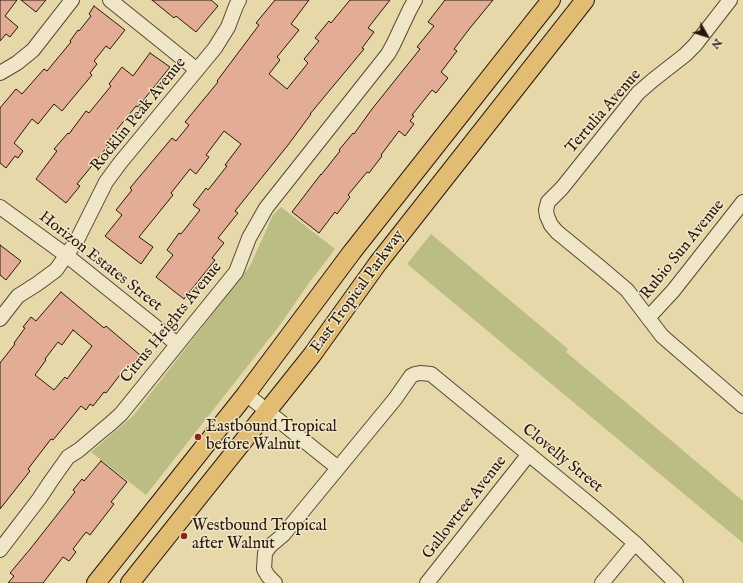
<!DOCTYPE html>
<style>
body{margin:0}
#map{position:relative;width:743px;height:583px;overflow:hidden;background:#e6d8a9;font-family:"IM FELL English",serif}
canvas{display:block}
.north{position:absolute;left:687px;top:16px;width:40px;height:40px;-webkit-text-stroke:3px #efe6c7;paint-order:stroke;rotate:129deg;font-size:11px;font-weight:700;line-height:16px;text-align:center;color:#29170d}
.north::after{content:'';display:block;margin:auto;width:14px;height:18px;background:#29170d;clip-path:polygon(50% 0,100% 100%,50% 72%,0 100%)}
</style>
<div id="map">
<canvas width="743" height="583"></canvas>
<div class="north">N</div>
</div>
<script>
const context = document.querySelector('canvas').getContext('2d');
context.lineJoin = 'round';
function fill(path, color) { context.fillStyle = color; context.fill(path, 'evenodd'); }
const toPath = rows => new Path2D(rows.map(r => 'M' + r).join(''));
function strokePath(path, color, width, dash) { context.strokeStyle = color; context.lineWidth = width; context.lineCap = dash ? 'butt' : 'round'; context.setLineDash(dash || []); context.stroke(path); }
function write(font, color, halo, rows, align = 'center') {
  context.font = font + ' "IM FELL English",serif'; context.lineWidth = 3; context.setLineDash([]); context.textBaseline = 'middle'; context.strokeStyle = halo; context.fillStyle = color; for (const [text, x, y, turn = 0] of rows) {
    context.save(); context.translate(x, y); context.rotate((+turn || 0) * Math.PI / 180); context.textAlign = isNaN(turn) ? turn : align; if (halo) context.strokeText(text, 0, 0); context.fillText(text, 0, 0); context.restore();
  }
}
fill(toPath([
 [281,207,335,249,309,283,280,325,146,495,91,452,133,416,250,266,273,215],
 [431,234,568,349,566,352,743,501,743,543,407,264]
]), '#bbbd84');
const building = toPath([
 [0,0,17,0,5,16,18,27,10,37,6,34,0,41,0,0],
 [21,0,46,0,36,12,21,0],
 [152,0,211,0,218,6,196,32,176,16,174,18,152,0],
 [275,0,309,0,291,24,299,30,277,57,280,60,269,74,287,89,308,63,304,59,319,41,315,38,329,21,331,23,350,0,390,0,368,28,374,32,362,48,364,49,310,114,311,114,288,145,235,211,238,213,218,238,224,243,212,258,215,260,184,299,156,277,173,255,167,250,179,233,181,234,200,210,193,205,206,188,208,190,227,166,225,165,241,144,224,131,206,155,209,157,196,174,190,169,171,193,173,195,139,237,153,247,141,264,105,236,122,215,116,210,132,190,130,188,172,138,176,141,189,125,185,122,218,82,217,81,259,25,256,23,275,0],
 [445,0,493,0,470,28,454,49,457,51,441,72,448,78,436,93,432,90,412,115,414,116,410,121,414,124,405,136,399,131,381,155,382,156,369,173,367,172,348,195,350,197,337,214,335,212,319,233,292,212,321,174,321,175,340,151,339,150,353,133,354,134,372,109,420,49,417,47,434,26,428,22,445,0],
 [94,6,125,30,110,49,106,46,94,61,97,64,90,73,92,75,62,111,54,104,38,124,32,119,14,143,23,151,18,158,15,156,6,168,0,163,0,108,16,89,22,94,44,69,47,71,71,42,70,41,78,30,79,31,91,16,89,14,94,6],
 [150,53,170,67,138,107,136,106,115,132,115,133,106,145,108,146,77,184,80,186,66,203,36,179,57,151,54,149,68,133,69,134,86,111,89,113,111,86,109,84,122,67,133,76,150,53],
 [0,245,21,261,6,280,0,275,0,245],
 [61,292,104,328,106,326,140,355,126,372,123,371,106,393,104,392,93,406,90,404,86,410,81,406,53,440,51,439,28,469,30,471,0,509,0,363,15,344,14,343,25,328,23,327,31,317,36,321,61,292],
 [73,330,92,346,67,379,65,377,54,390,35,375,46,360,45,359,58,342,62,345,73,330],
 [101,461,127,482,111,502,114,504,90,535,86,532,73,549,76,552,69,561,63,557,43,583,8,583,14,576,10,573,31,548,75,492,73,490,82,479,84,481,101,461]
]);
fill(building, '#e3ac94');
strokePath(building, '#29170d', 1);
const minor = toPath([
 [110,0,197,70],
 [730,0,695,45,685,55,653,80,638,93,562,188,548,202,546,210,547,216,551,225,557,232,601,268,627,290,662,336,743,406],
 [0,73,17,63,33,50,72,0],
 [0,207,66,255,177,344],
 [648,318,673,291,743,202],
 [0,319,18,296,37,284,56,270,77,240,106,182,120,163,215,48,228,27,236,6,239,0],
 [246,394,338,468],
 [0,550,39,499,51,481,68,457,79,450,99,433,110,424,121,414,236,272,249,238,266,208,388,54,393,45,410,9,415,0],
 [275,583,268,576,264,569,265,553,270,546,283,535,395,399,411,376,415,374,420,373,431,374,593,507,635,543,676,583],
 [427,583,529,454],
 [602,583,635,543]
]);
const major = toPath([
 [96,583,246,394,352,252,551,0],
 [130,583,312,355,378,263,585,0]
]);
strokePath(minor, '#584734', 16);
strokePath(major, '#29170d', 20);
strokePath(minor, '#efe6c7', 14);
strokePath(major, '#e3bc74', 18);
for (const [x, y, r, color] of [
 [198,437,4,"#8f2418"],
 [184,536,4,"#8f2418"]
]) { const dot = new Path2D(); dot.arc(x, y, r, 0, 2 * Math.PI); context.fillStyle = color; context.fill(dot); strokePath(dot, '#efe6c7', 1.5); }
write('16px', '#29170d', '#efe6c7', [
 ["Tertulia Avenue",604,112,-49],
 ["Rocklin Peak Avenue",139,115,-51],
 ["Rubio Sun Avenue",683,250,-51],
 ["Horizon Estates Street",100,262,38],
 ["East Tropical Parkway",358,292,-54],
 ["Citrus Heights Avenue",172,323,-51],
 ["Clovelly Street",562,459,39],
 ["Gallowtree Avenue",465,508,-52]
]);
write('16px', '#29170d', '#efe6c7', [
 ["Eastbound Tropical",206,428],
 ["before Walnut",206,446],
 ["Westbound Tropical",192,527],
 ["after Walnut",192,545]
], 'left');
</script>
